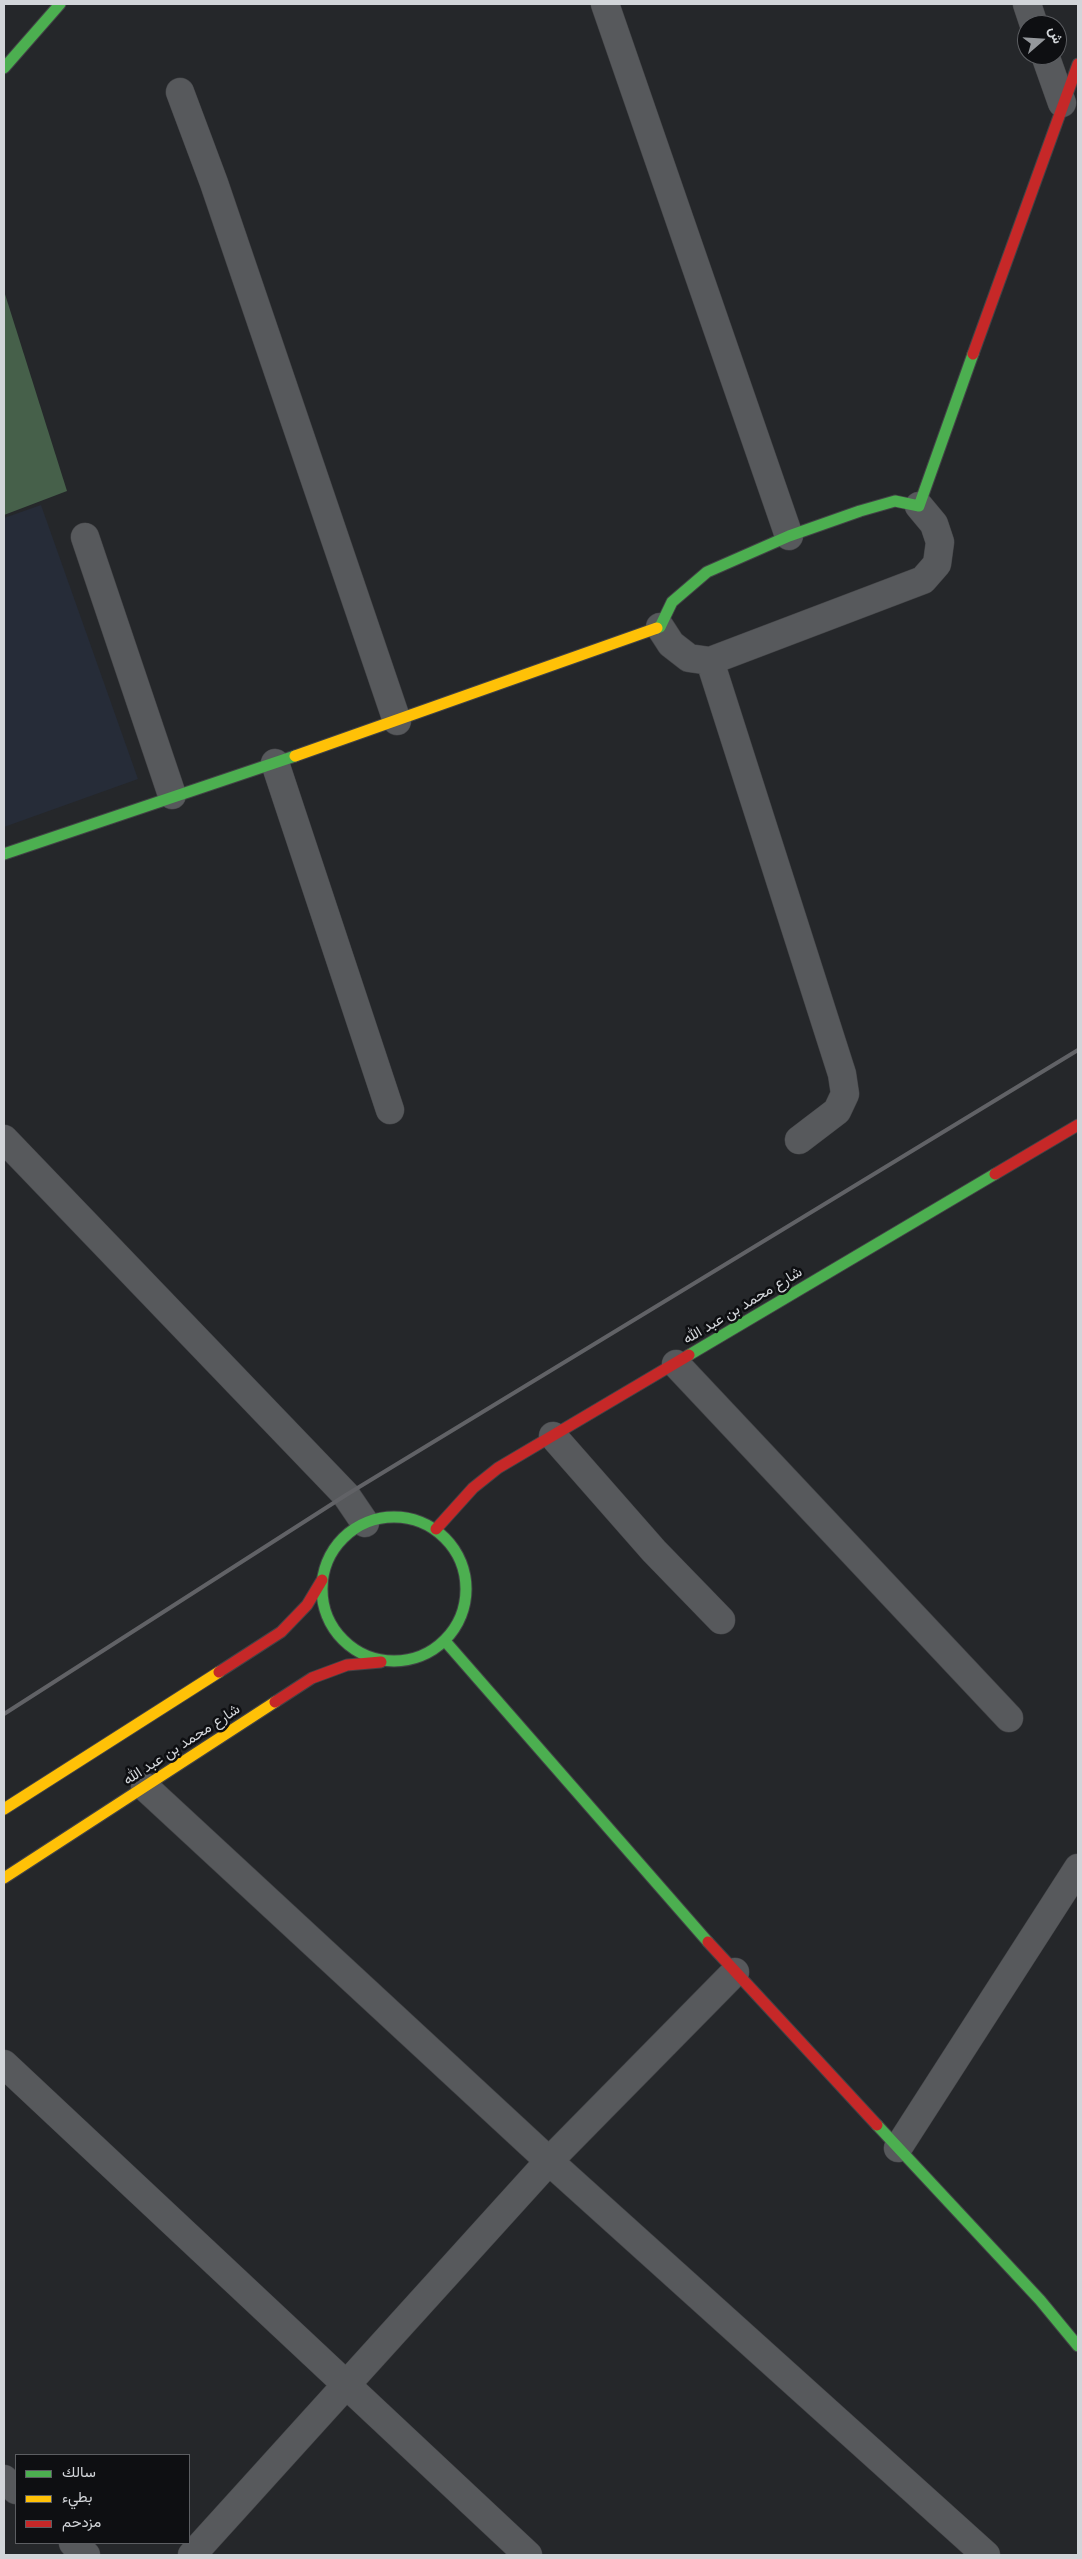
<!DOCTYPE html>
<meta charset="utf-8">
<style>
body{margin:0}
#map{position:relative;width:1082px;height:2559px;overflow:hidden;background:#25272a;font-family:"Varela Round",Vazirmatn,sans-serif}
canvas{display:block}
.frame{position:absolute;inset:0;border:5px solid #d2d5d9;pointer-events:none}
.legend{position:absolute;left:15px;top:2454px;width:175px;height:90px;box-sizing:border-box;background:#0e0f12;border:1px solid #5c5e62;margin:0;padding:6px 9px;list-style:none;font-size:15px;color:#d2d5d9}
.legend li{display:flex;align-items:center;gap:10px;height:25px}
.legend b{width:25px;border:1px solid #5c5e62}
.north{position:absolute;left:1017px;top:15px;width:50px;height:50px;box-sizing:border-box;background:#0e0f12;border:1px solid #5c5e62;border-radius:50%;rotate:71deg;font-size:14px;font-weight:700;line-height:20px;text-align:center;color:#d2d5d9}
.north::after{content:'';display:block;margin:auto;width:18px;height:22px;background:#95989c;clip-path:polygon(50% 0,100% 100%,50% 72%,0 100%)}
</style>
<div id="map">
<canvas width="1082" height="2559"></canvas>
<div class="frame"></div>
<ul class="legend">
<li><b style="height:6px;background:#4caf50"></b>سالك</li>
<li><b style="height:6px;background:#ffc107"></b>بطيء</li>
<li><b style="height:6px;background:#c62828"></b>مزدحم</li>
</ul>
<div class="north">ش</div>
</div>
<script>
const context = document.querySelector('canvas').getContext('2d');
context.lineJoin = 'round';
function fill(path, color) { context.fillStyle = color; context.fill(path, 'evenodd'); }
const toPath = rows => new Path2D(rows.map(r => 'M' + r).join(''));
function strokePath(path, color, width, dash) { context.strokeStyle = color; context.lineWidth = width; context.lineCap = dash ? 'butt' : 'round'; context.setLineDash(dash || []); context.stroke(path); }
function write(font, color, halo, rows, align = 'center') {
  context.font = font + ' "Varela Round",Vazirmatn,sans-serif'; context.lineWidth = 5; context.setLineDash([]); context.textBaseline = 'middle'; context.strokeStyle = halo; context.fillStyle = color; for (const [text, x, y, turn = 0] of rows) {
    context.save(); context.translate(x, y); context.rotate((+turn || 0) * Math.PI / 180); context.textAlign = isNaN(turn) ? turn : align; if (halo) context.strokeText(text, 0, 0); context.fillText(text, 0, 0); context.restore();
  }
}
fill(toPath([
 [41,505,138,779,4,827,4,518]
]), '#262c38');
fill(toPath([
 [4,291,67,491,4,515]
]), '#46604a');
const street = toPath([
 [605,4,789,536],
 [1027,4,1034,25],
 [1045,55,1062,103],
 [180,92,214,183,397,721],
 [85,537,172,795],
 [660,627,671,644,689,658,710,661,842,1074,845,1094,837,1111,799,1140],
 [710,661,923,580,937,564,940,542,934,524,919,506],
 [275,763,390,1110],
 [4,1139,346,1495,365,1523],
 [676,1364,1009,1718],
 [553,1436,654,1551,721,1620],
 [145,1787,549,2161,986,2555],
 [4,2064,528,2555],
 [898,2148,1078,1868],
 [4,2479,16,2490],
 [73,2543,86,2555],
 [192,2555,549,2161,735,1972]
]);
const fast = toPath([
 [4,68,60,4],
 [657,628,660,627,672,602,707,572,789,536,860,511,895,501,919,506,973,354],
 [4,854,295,756],
 [689,1355,995,1174],
 '322 1589a72 72 0 1 1 144 0a72 72 0 1 1-144 0Z',
 [445,1641,708,1942],
 [877,2125,1040,2300,1078,2346]
]);
const slow = toPath([
 [295,756,657,628],
 [4,1809,219,1672],
 [4,1878,275,1702]
]);
const jam = toPath([
 [973,354,1078,64],
 [995,1174,1078,1125],
 [436,1529,473,1488,498,1468,689,1355],
 [219,1672,281,1632,307,1605,322,1580],
 [275,1702,312,1678,347,1665,381,1662],
 [708,1942,877,2125]
]);
strokePath(street, '#424346', 29);
strokePath(fast, '#424346', 13);
strokePath(slow, '#424346', 13);
strokePath(jam, '#424346', 13);
strokePath(street, '#57595c', 28);
strokePath(fast, '#4caf50', 11);
strokePath(slow, '#ffc107', 11);
strokePath(jam, '#c62828', 11);
strokePath(toPath([
 [4,1714,346,1495,1078,1050]
]), '#616266', 4);
write('15px', '#d2d5d9', '#0e0f12', [
 ["شارع محمد بن عبد الله",743,1306,-31],
 ["شارع محمد بن عبد الله",182,1745,-33]
]);
</script>
